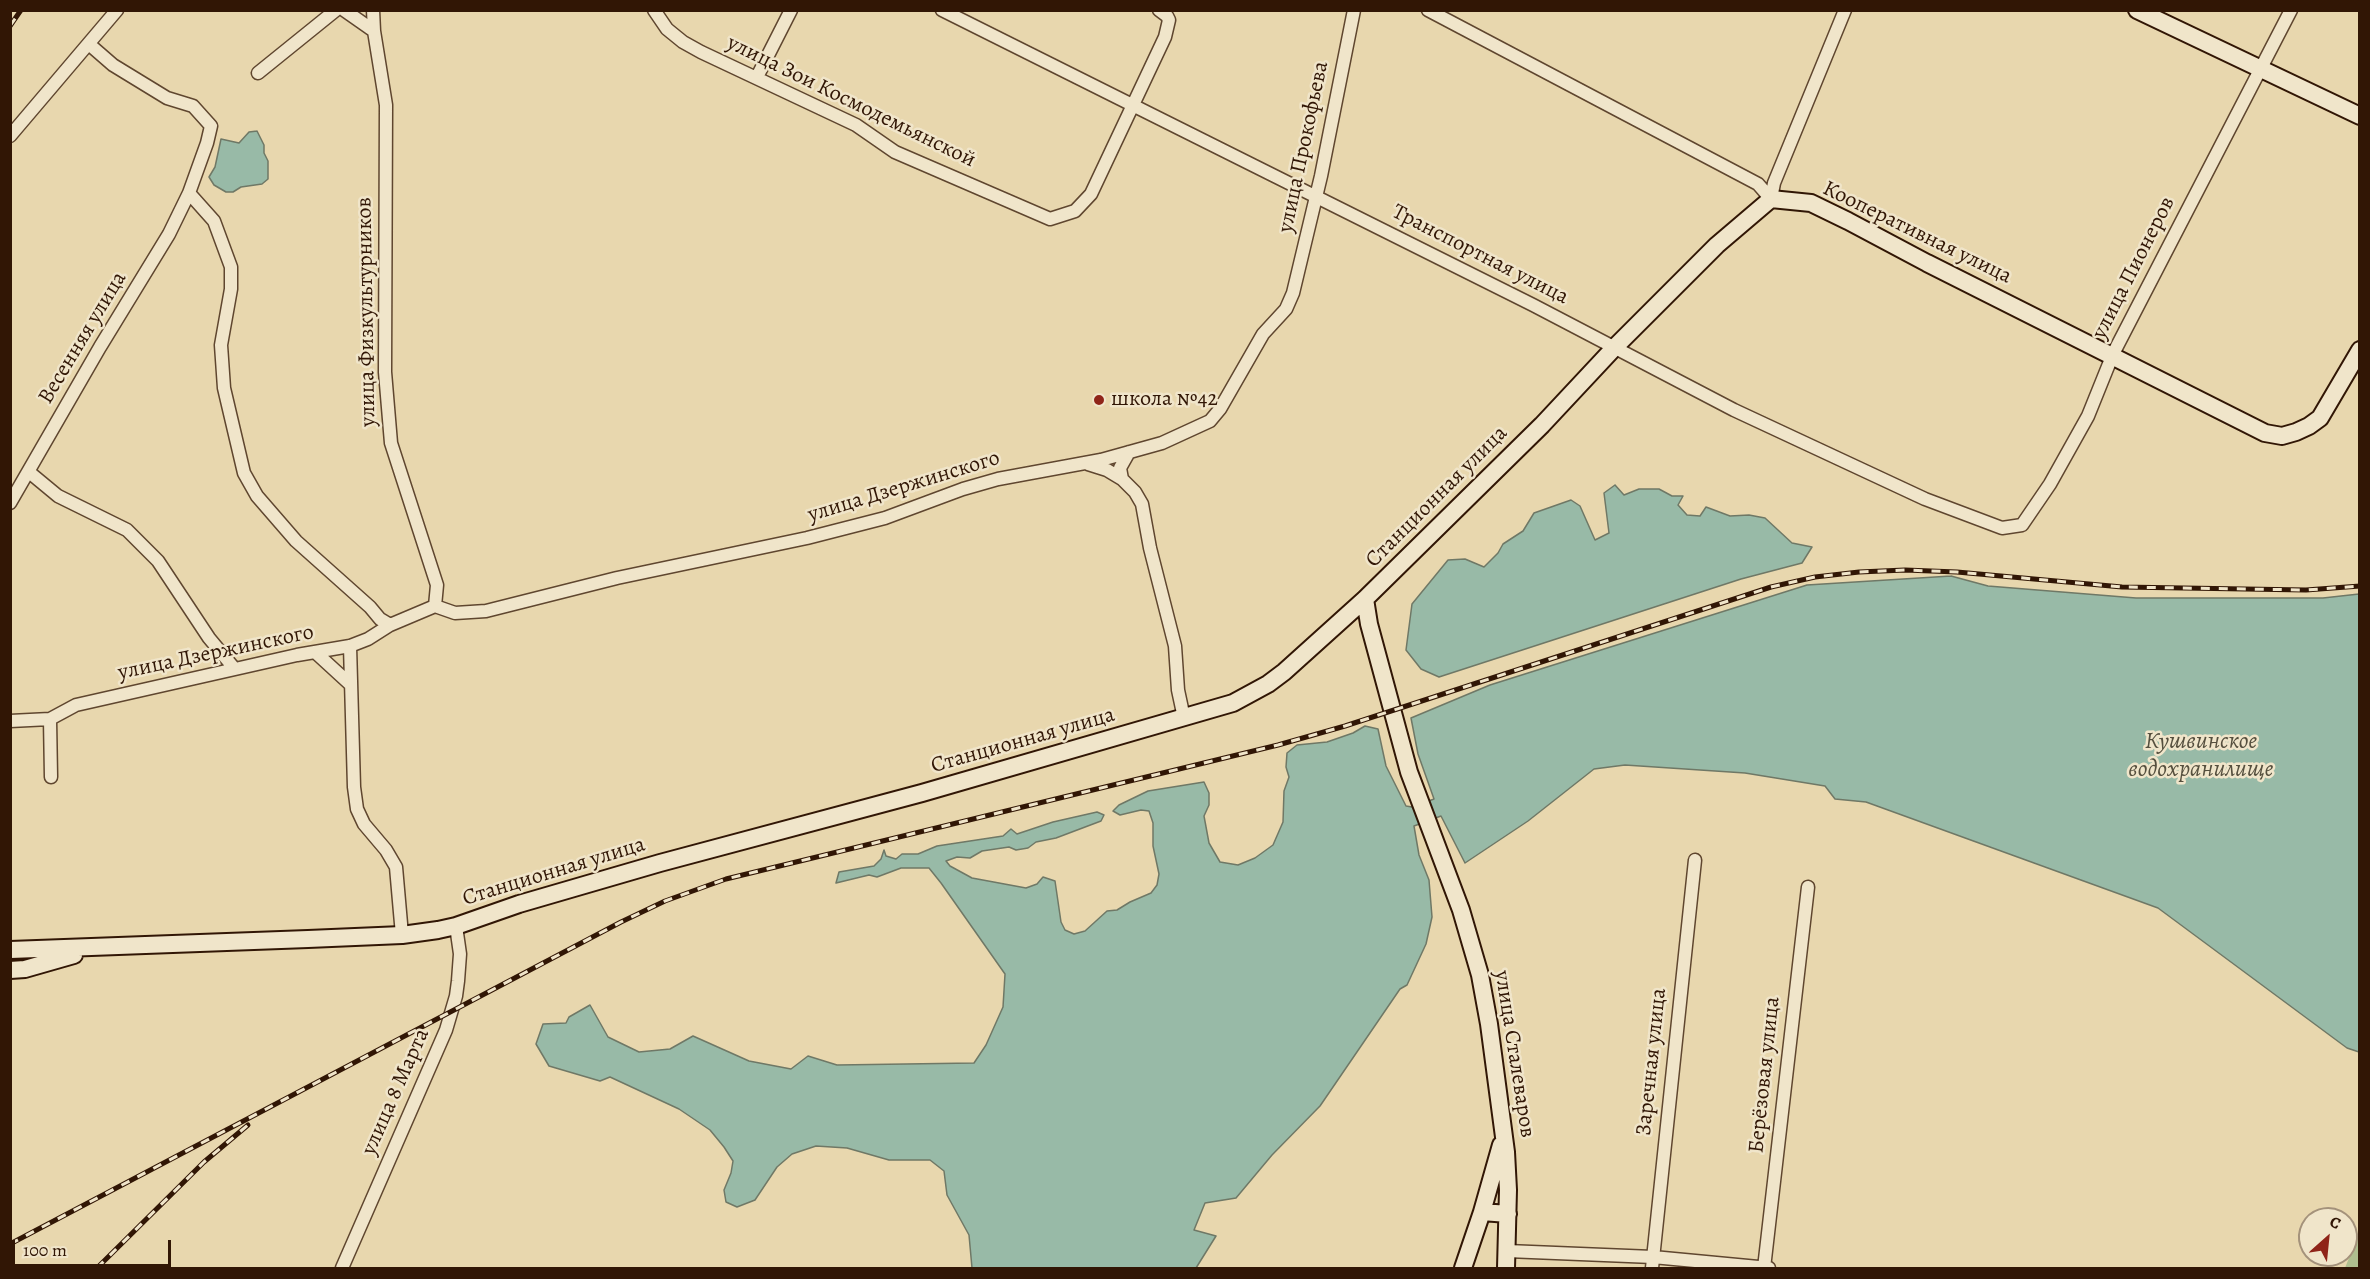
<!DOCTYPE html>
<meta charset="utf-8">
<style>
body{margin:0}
#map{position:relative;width:2370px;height:1279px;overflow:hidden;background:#e8d7ae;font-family:Alegreya,serif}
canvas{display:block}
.frame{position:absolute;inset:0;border:12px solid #311605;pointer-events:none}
.north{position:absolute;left:2298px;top:1207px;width:60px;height:60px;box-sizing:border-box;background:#f0e5ca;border:2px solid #a4927b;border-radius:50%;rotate:27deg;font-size:16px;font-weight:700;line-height:24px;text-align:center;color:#311605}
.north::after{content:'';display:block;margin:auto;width:21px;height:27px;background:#8f2418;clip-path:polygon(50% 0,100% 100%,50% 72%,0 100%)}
.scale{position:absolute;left:12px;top:1240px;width:159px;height:27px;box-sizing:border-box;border:3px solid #311605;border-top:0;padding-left:8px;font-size:18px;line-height:21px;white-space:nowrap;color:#311605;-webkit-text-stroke:4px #f0e5ca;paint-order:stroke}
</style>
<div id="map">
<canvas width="2370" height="1279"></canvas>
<div class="frame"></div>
<div class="north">С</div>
<div class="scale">100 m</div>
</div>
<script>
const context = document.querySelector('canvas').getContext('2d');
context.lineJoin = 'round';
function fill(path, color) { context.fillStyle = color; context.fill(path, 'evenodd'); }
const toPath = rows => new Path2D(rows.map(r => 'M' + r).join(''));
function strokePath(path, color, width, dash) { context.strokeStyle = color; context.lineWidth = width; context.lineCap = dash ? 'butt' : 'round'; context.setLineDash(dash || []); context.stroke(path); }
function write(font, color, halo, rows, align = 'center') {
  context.font = font + ' Alegreya,serif'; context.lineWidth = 5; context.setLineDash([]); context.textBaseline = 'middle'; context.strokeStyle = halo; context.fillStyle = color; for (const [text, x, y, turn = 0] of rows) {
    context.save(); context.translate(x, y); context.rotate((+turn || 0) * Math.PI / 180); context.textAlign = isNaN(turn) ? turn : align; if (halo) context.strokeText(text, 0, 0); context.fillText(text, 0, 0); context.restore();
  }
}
fill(toPath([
 [2359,1233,2359,1268,2345,1268]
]), '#b0bf8f');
const water = toPath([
 [257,131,264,145,264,153,268,161,268,179,262,184,241,187,233,192,226,192,214,185,209,177,215,167,221,139,239,143,249,132,257,131],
 [1615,485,1624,495,1639,489,1659,489,1672,496,1683,496,1678,505,1687,515,1700,516,1706,507,1730,516,1749,515,1765,518,1792,543,1812,547,1802,563,1741,579,1439,677,1421,669,1406,650,1412,604,1448,560,1465,559,1484,567,1498,553,1503,544,1523,531,1534,513,1571,500,1580,506,1595,540,1609,533,1604,493,1615,485],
 [1951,576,1988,586,2136,598,2323,598,2359,594,2359,1052,2347,1048,2158,908,1866,802,1835,799,1825,786,1745,773,1625,765,1594,769,1528,821,1465,863,1441,816,1414,826,1419,855,1429,880,1432,917,1426,944,1407,985,1400,989,1320,1106,1272,1155,1236,1198,1205,1203,1194,1230,1216,1236,1196,1268,972,1268,969,1235,947,1195,944,1171,930,1160,889,1160,847,1148,816,1146,792,1154,777,1167,755,1200,737,1207,726,1202,724,1190,731,1173,733,1161,724,1147,710,1130,679,1109,610,1077,600,1081,549,1066,536,1044,543,1024,566,1023,569,1017,590,1005,608,1037,639,1052,670,1049,693,1036,749,1061,791,1069,808,1056,837,1065,974,1063,986,1045,1003,1007,1005,974,941,883,929,868,901,868,877,877,869,875,836,883,839,872,874,866,881,859,884,850,886,856,896,859,902,854,918,854,937,846,1003,836,1011,829,1017,834,1053,822,1097,812,1104,815,1101,821,1056,838,1036,842,1028,848,1016,850,1009,847,982,851,970,858,957,857,946,861,950,866,972,878,1026,888,1037,884,1043,877,1055,881,1061,922,1065,930,1074,934,1085,931,1107,911,1117,910,1130,902,1151,893,1157,885,1159,874,1153,846,1153,823,1149,811,1141,810,1120,815,1113,811,1119,805,1148,791,1204,782,1209,793,1209,805,1204,816,1209,843,1220,862,1238,865,1255,858,1273,845,1283,822,1284,791,1289,777,1286,767,1287,753,1297,745,1327,742,1353,733,1365,726,1378,729,1386,766,1406,806,1412,807,1434,799,1418,754,1411,718,1490,685,1807,585,1951,576]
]);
fill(water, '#98baa7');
strokePath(water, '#6f7866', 1.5);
const street = toPath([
 [344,10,374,31],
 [373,10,374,31,386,105,385,372,391,443,437,585,435,606,455,613,486,611,617,578,807,538,885,518,963,489,998,479,1101,460,1162,443,1210,421,1220,409,1263,334,1286,309,1293,293,1321,176,1354,10],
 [654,10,667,29,683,42,701,52,856,125,895,152,1050,219,1075,211,1091,194,1165,37,1169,20,1167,16,1159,10],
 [942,10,1533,305,1734,410,1925,499,2002,528,2022,525,2050,484,2088,416,2113,354,2291,10],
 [1428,10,1758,184,1771,199],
 [90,45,113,65,167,98,193,106,211,126,207,143,189,193,214,221,231,267,231,289,221,345,224,388,244,473,257,496,296,541,370,607,380,619,390,625,435,606],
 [258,73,336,10],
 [757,77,791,10],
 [10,136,117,10],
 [1771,199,1774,183,1845,10],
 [1129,452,1120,468,1122,479,1135,492,1142,504,1150,548,1175,646,1178,690,1184,718],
 [1088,464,1107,470,1122,479],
 [29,472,58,496,127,530,158,561,209,638,234,668],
 [10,503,100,347,169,234,189,193],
 [350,646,354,787,357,809,364,824,386,850,396,867,402,935],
 [315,652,351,685],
 [50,719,51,777],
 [10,721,50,719,76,705,297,655,350,646,368,639,390,625],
 [1507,1251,1653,1257,1769,1268],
 [342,1268,446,1030,456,996,458,981,460,954,456,926],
 [1652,1268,1695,860],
 [1764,1268,1808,887]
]);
const secondary = toPath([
 [2137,10,2360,116],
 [1365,599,1369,624,1409,772,1461,910,1480,975,1489,1024,1506,1152,1508,1190,1506,1268],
 [10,950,308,939,402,935,438,930,456,926,519,904,660,863,922,793,1233,703,1268,684,1284,672,1365,599,1542,425,1614,348,1717,245,1771,199,1811,203,1848,221,1927,263,2265,433,2282,436,2296,432,2309,426,2320,418,2360,350],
 [10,970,25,969,74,955],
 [1482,1212,1501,1145],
 [1463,1268,1482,1212,1508,1214]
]);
strokePath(street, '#5f462f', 15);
strokePath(secondary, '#311605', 20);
strokePath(street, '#f0e5ca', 12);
strokePath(secondary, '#f0e5ca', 16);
const rail = toPath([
 [10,26,21,10],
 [10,1244,621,922,665,901,726,879,1278,745,1345,726,1771,587,1815,577,1859,572,1905,570,1957,572,2122,587,2306,590,2360,586],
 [97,1268,204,1162,248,1125]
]);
strokePath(rail, '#311605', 5);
strokePath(rail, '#f0e5ca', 3, [9]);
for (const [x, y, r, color] of [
 [1099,400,6,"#8f2418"]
]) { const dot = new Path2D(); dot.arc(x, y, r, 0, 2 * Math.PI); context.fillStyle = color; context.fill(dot); strokePath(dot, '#f0e5ca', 2); }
write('22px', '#311605', '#f0e5ca', [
 ["улица Зои Космодемьянской",851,102,26],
 ["улица Прокофьева",1304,147,-78],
 ["Кооперативная улица",1917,233,26],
 ["Транспортная улица",1480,255,27],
 ["улица Пионеров",2134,268,-63],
 ["улица Физкультурников",367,312,-91],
 ["Весенняя улица",83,338,-59],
 ["улица Дзержинского",904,487,-17],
 ["Станционная улица",1437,497,-45],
 ["улица Дзержинского",216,653,-12],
 ["Станционная улица",1023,741,-16],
 ["Станционная улица",554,872,-17],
 ["улица Сталеваров",1514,1054,81],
 ["Заречная улица",1652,1062,-84],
 ["Берёзовая улица",1765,1075,-84],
 ["улица 8 Марта",396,1092,-66]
]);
write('22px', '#311605', '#f0e5ca', [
 ["школа №42",1111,400]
], 'left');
write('italic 24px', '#554f3e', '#f0e5ca', [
 ["Кушвинское",2201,742],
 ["водохранилище",2201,770]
]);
</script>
